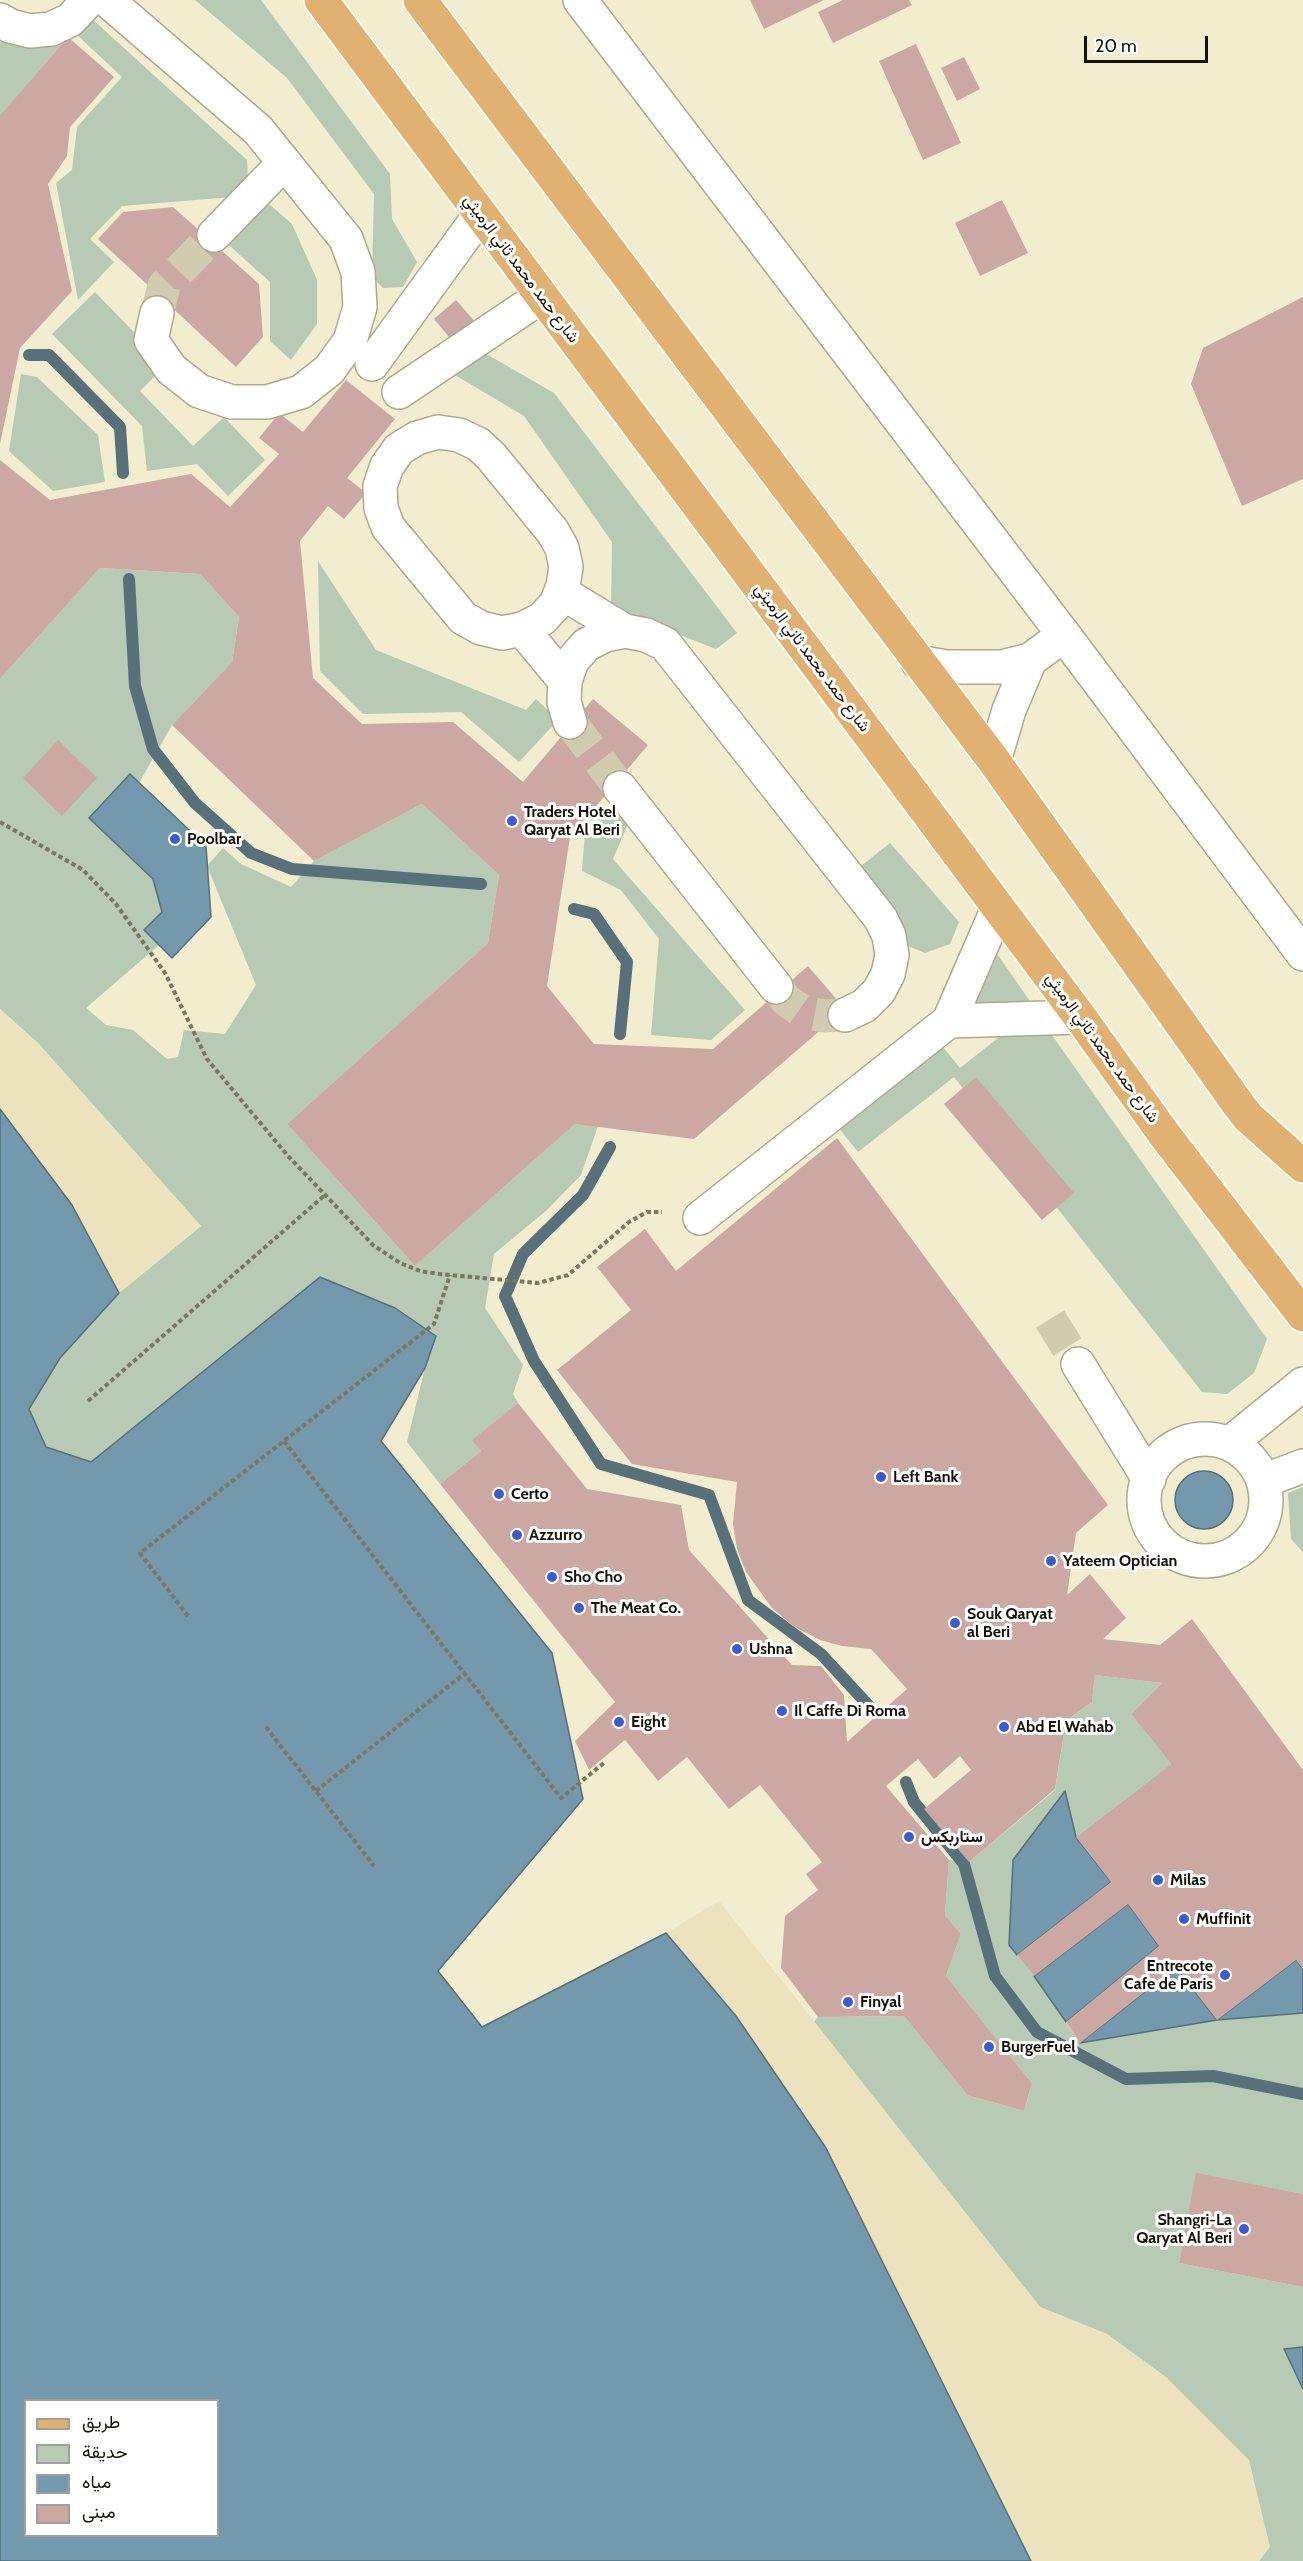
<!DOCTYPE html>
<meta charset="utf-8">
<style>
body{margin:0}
#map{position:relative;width:1303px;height:2561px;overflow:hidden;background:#f2edce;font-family:Cabin,Vazirmatn,sans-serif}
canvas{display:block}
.legend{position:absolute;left:24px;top:2399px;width:195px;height:138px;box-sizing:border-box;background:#fff;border:2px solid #a1a09c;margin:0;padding:8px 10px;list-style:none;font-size:18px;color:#141207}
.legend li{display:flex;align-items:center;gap:12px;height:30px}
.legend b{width:30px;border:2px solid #a1a09c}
.scale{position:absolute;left:1084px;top:36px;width:124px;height:27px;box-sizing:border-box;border:3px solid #141207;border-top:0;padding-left:8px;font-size:18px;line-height:21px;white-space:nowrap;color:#141207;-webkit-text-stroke:4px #fff;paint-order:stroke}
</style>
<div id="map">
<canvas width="1303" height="2561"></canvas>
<ul class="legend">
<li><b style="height:8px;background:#e0b171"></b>طريق</li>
<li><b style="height:16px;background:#b6cab4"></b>حديقة</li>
<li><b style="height:16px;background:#7498ac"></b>مياه</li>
<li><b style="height:16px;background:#cba9a2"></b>مبنى</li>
</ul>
<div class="scale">20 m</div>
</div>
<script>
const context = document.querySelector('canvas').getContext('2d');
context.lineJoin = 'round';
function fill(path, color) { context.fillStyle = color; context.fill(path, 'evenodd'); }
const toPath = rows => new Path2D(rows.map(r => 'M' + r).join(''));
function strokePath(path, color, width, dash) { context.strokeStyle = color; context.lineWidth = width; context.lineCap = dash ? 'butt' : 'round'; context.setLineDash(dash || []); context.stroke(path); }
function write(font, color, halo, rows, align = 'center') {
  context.font = font + ' Cabin,Vazirmatn,sans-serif'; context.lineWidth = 6; context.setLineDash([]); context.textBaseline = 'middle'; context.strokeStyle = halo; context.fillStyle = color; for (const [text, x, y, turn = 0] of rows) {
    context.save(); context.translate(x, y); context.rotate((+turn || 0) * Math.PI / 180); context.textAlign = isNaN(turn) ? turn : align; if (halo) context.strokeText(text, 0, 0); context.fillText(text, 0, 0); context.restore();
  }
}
fill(toPath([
 [195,0,261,0,390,174,392,219,417,262,403,287,383,288,372,277,374,194,287,78],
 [91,18,247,160,248,179,232,197,122,206,90,239,114,262,78,300,56,183,72,170,77,127,122,77,76,34],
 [30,31,68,37,0,115,0,42],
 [261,197,292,224,317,280,317,324,291,360,270,341,270,282,221,238],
 [95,292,166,365,140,391,193,446,224,417,265,460,228,496,197,464,147,471,142,426,52,334],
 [483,352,554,393,737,633,716,649,611,608,612,542,524,416,450,372],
 [21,374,37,377,98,435,105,482,53,491,9,451],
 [318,561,376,650,526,710,536,699,558,720,519,762,461,712,363,714,320,671],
 [100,568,200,574,239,617,232,662,172,725,139,783,130,775,89,818,153,879,162,912,144,930,159,945,86,1008,106,1025,133,1030,167,1059,178,1057,184,1030,225,1034,256,985,207,866,223,848,241,864,291,887,314,861,422,804,499,875,488,943,287,1124,415,1266,575,1124,598,1126,581,1175,547,1210,494,1254,485,1308,523,1365,513,1394,518,1403,473,1440,481,1451,440,1484,407,1442,425,1368,436,1336,321,1277,91,1462,46,1447,28,1409,60,1358,119,1293,201,1226,38,1043,0,1009,0,679],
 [604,816,631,817,613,859,745,1010,711,1040,651,1035,659,939,621,890,582,871,585,832],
 [890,843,959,922,950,944,925,953,908,946,856,870],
 [995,951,1032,1004,970,1007],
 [1007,1031,1049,1031,1267,1339,1254,1373,1227,1394,1202,1392,954,1077,858,1152,838,1127,942,1046,960,1068],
 [1303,1487,1303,1552,1291,1539,1288,1493],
 [1095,1675,1162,1683,1131,1714,1171,1764,1076,1837,1111,1882,1017,1955,1034,1976,1080,2043,1217,2020,1303,2013,1303,2194,1197,2174,1179,2263,1303,2287,1303,2347,1284,2350,1303,2389,1303,2561,1259,2561,1270,2546,1167,2378,1107,2334,1040,2307,814,2022,818,2017,904,2016,967,2095,1024,2111,1032,2083,946,1976,961,1934,945,1915,949,1860,969,1862,1055,1790,1066,1721,1092,1702]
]), '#b6cab4');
fill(toPath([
 [0,1009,38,1043,201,1226,119,1293,72,1205,0,1109],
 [719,1901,1040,2307,1107,2334,1167,2378,1249,2460,1270,2547,1259,2561,1031,2561,826,2148,736,2016,666,1933]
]), '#ece2bd');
const water = toPath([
 [130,774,206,846,211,917,172,958,144,930,162,912,153,879,89,818,130,774],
 [0,1109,72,1205,119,1293,60,1358,29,1409,46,1447,91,1462,320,1277,395,1308,436,1336,425,1368,381,1441,552,1653,583,1799,438,1971,482,2027,666,1933,736,2016,826,2148,1031,2561,0,2561,0,1109],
 [26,2400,218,2400,218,2536,26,2536,26,2400],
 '1175 1500a29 29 0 1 1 58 0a29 29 0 1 1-58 0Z',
 [1065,1791,1076,1837,1111,1882,1017,1955,1009,1945,1013,1860,1065,1791],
 [1128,1904,1159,1946,1066,2022,1034,1976,1128,1904],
 [1296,1960,1303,1969,1303,2013,1217,2020,1080,2043,1176,1967,1217,2020,1296,1960],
 [1303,2347,1303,2389,1284,2349,1303,2347]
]);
fill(water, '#7498ac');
strokePath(water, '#57707a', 1.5);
strokePath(toPath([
 [29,355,49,355,120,427,123,473],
 [129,579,135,686,153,749,195,803,251,853,292,869,481,884],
 [574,909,594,914,627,962,620,1034],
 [610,1147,583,1195,523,1254,505,1296,534,1361,601,1464,709,1495,748,1600,821,1654,870,1707],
 [906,1782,914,1802,964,1864,995,1976,1037,2032,1126,2079,1213,2076,1303,2094]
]), '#57707a', 12);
fill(toPath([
 [750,0,824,0,764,29],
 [843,0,909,0,912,5,833,43,818,12],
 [68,37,114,77,70,127,67,156,48,184,72,291,20,348,0,444,0,115],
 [916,44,961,143,923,160,879,61],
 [964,57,980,89,957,101,941,68],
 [1002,200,1028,253,980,276,955,223],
 [173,207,259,284,263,337,236,367,98,239,123,212],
 [1303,297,1303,479,1242,506,1191,384,1203,348],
 [456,300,477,324,454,343,434,319],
 [346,380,395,419,347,478,366,493,344,519,328,506,300,541,313,678,362,724,453,722,523,782,593,699,648,745,570,837,547,986,594,1044,713,1049,808,966,845,1009,694,1139,575,1124,415,1266,287,1124,488,943,499,875,422,804,314,861,172,725,232,662,239,617,200,574,100,568,0,679,0,460,50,500,191,474,230,507,279,454,259,438,279,413,303,432],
 [58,740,97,778,62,816,23,778],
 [976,1077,1074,1193,1042,1220,944,1104],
 [837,1138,1108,1505,1076,1533,1067,1595,1090,1574,1126,1618,1103,1639,1160,1645,1192,1619,1303,1770,1303,1969,1296,1960,1217,2020,1176,1967,1080,2043,1066,2022,1159,1946,1128,1904,1034,1976,1017,1955,1111,1882,1076,1837,1171,1764,1131,1714,1162,1683,1095,1675,1092,1702,1066,1721,1055,1789,969,1862,924,1809,971,1770,960,1756,934,1779,918,1759,886,1786,949,1860,945,1915,961,1934,946,1976,1032,2083,1024,2111,967,2095,904,2016,818,2017,781,1968,785,1916,818,1890,806,1874,822,1862,760,1785,729,1809,687,1757,658,1781,625,1740,589,1770,575,1741,615,1702,440,1484,481,1451,472,1440,518,1403,587,1489,681,1505,689,1550,792,1665,821,1666,844,1695,847,1742,907,1689,871,1649,842,1646,820,1640,793,1626,772,1608,746,1572,737,1549,733,1524,737,1482,632,1464,557,1370,631,1310,597,1267,645,1229,676,1271],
 [1196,2173,1303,2194,1303,2287,1179,2263]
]), '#cba9a2');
strokePath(toPath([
 [157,313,164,286,214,235],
 [570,722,620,788],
 [776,987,786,1000,803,1012,824,1016,845,1015],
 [1050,1319,1078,1364]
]), '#d1ccb0', 33, [33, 16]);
const minor = toPath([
 [107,0,258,130,346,239,358,272,360,307,350,341,329,370,301,392,267,402,232,402,199,391,171,369,151,340,157,313],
 [580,0,1064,635,1303,954],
 [0,20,10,26,30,31,51,29,70,20,89,0],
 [214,235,284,163],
 [372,364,480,215],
 [399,392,542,296],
 [438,432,459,435,478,444,491,456,553,532,562,548,566,567,563,586,556,604,542,619,522,629,502,633,481,628,463,618,388,527,381,508,380,486,387,466,399,449,417,438,438,432],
 [561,592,625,631],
 [522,629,565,681],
 [918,662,946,667,1002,667,1030,660,1064,635],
 [570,722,564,702,565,681,572,661,586,645,605,635,625,631,646,635,665,644,881,919,889,936,892,955,888,974,879,991,864,1006,845,1015],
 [994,761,1009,710,1030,660],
 [620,788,776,987],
 [949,1021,1080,1017],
 [700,1218,949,1021,998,908],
 [1078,1364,1149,1479],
 '1144 1500a61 61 0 1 1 122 0a61 61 0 1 1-122 0Z',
 [1229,1444,1303,1384],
 [1263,1481,1303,1466]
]);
const major = toPath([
 [321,0,1080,1017,1164,1134,1303,1315],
 [420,0,994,761,1238,1104,1248,1117,1303,1166]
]);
strokePath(minor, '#aea98c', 36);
strokePath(major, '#fff', 36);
strokePath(toPath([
 [0,822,83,870,116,904,165,973,207,1059,288,1156,373,1245,400,1263,420,1271,439,1274,538,1283,568,1275,629,1222,647,1212,662,1212],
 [88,1401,325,1195],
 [284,1441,561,1798,605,1762],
 [188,1616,140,1553,434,1324,450,1275],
 [266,1727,374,1866],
 [316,1791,464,1674]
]), '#7a7762', 4, [4.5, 3]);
strokePath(minor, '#fff', 33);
strokePath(major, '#e0b171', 33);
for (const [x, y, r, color] of [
 [512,821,6,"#3a5dce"],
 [175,839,6,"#3a5dce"],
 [881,1477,6,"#3a5dce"],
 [499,1494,6,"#3a5dce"],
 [517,1535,6,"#3a5dce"],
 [1051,1561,6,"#3a5dce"],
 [552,1577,6,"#3a5dce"],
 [579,1608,6,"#3a5dce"],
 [955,1623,6,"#3a5dce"],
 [737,1649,6,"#3a5dce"],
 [782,1711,6,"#3a5dce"],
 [619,1722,6,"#3a5dce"],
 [1004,1727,6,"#3a5dce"],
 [909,1837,6,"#3a5dce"],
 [1158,1880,6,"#3a5dce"],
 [1184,1919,6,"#3a5dce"],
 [1225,1975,6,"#3a5dce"],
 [848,2002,6,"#3a5dce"],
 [989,2047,6,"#3a5dce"],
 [1244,2229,6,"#3a5dce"]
]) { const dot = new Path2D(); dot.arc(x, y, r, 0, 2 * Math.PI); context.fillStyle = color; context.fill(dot); strokePath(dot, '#fff', 2); }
write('16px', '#141207', '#fff', [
 ["شارع حمد محمد ثاني الرميثي",521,269,53],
 ["شارع حمد محمد ثاني الرميثي",812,658,53],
 ["شارع حمد محمد ثاني الرميثي",1102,1048,54]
]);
write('bold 16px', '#141207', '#fff', [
 ["Traders Hotel",524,812],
 ["Qaryat Al Beri",524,830],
 ["Poolbar",187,839],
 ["Left Bank",893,1477],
 ["Certo",511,1494],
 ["Azzurro",529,1535],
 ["Yateem Optician",1063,1561],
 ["Sho Cho",564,1577],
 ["The Meat Co.",591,1608],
 ["Souk Qaryat",967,1614],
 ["al Beri",967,1632],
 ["Ushna",749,1649],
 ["Il Caffe Di Roma",794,1711],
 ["Eight",631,1722],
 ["Abd El Wahab",1016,1727],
 ["ستاربكس",921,1837],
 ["Milas",1170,1880],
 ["Muffinit",1196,1919],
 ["Entrecote",1213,1966,"right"],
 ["Cafe de Paris",1213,1984,"right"],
 ["Finyal",860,2002],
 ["BurgerFuel",1001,2047],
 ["Shangri-La",1232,2220,"right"],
 ["Qaryat Al Beri",1232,2238,"right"]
], 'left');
</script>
